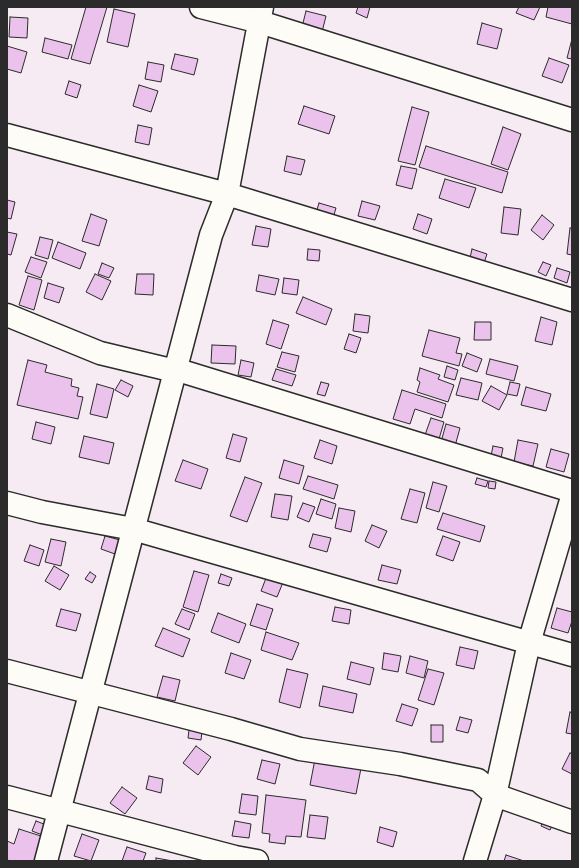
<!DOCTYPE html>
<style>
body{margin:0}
#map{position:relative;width:579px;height:868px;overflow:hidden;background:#f7ebf3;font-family:Mynerve,sans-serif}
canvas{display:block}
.frame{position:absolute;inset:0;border:8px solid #2b2b2b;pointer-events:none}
</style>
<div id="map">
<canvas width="579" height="868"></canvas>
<div class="frame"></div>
</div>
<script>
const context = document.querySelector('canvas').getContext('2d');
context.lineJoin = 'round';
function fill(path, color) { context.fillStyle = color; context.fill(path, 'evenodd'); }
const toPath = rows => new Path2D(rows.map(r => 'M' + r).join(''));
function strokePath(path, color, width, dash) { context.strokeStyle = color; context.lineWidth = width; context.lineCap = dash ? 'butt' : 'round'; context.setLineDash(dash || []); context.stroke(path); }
const building = toPath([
 [86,7,107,7,90,64,71,59,86,7],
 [358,7,370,7,367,18,356,13,358,7],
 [519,7,540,7,534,20,516,13,519,7],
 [548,7,572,7,572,24,546,17,548,7],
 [114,9,135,14,128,47,107,42,114,9],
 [306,11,326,16,322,32,302,27,306,11],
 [10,17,28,18,27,38,9,37,10,17],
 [482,23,502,29,497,49,477,44,482,23],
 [45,38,72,45,68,59,42,52,45,38],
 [572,39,572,59,567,58,572,39],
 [7,46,27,52,21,73,7,69,7,46],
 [175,54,198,59,194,75,171,69,175,54],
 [549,58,569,65,562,83,542,76,549,58],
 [148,62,164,65,161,82,145,79,148,62],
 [69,81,81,85,77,98,65,94,69,81],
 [139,85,158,91,151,112,133,106,139,85],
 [304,106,335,116,329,134,298,124,304,106],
 [412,107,429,112,415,165,398,161,412,107],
 [138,125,152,128,149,145,135,142,138,125],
 [503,127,521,134,508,170,491,164,503,127],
 [426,146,508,172,502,193,419,167,426,146],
 [287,156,305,160,301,175,284,171,287,156],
 [401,166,417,169,412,189,396,185,401,166],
 [445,179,476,188,469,208,439,198,445,179],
 [7,200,15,202,11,219,7,218,7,200],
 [362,201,380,206,375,220,358,216,362,201],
 [319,203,336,208,333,218,316,213,319,203],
 [504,207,521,209,518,235,501,233,504,207],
 [91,214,107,220,99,246,82,241,91,214],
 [418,214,432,219,427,234,413,229,418,214],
 [542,215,554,225,543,240,531,230,542,215],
 [256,226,271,229,268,247,252,245,256,226],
 [570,228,572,228,572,255,567,254,570,228],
 [7,232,17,234,11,255,7,254,7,232],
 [40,237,53,240,48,259,35,255,40,237],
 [58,242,86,253,80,269,52,258,58,242],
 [308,249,320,250,319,261,307,260,308,249],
 [472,249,487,254,484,263,470,258,472,249],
 [31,257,47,262,41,278,25,272,31,257],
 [543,262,551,265,546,276,538,272,543,262],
 [102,263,114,268,109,278,98,274,102,263],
 [557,268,570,272,567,283,554,278,557,268],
 [95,274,111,281,102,300,86,292,95,274],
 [137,274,154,274,153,295,135,294,137,274],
 [259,275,279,279,275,295,256,291,259,275],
 [28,276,42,280,34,310,19,305,28,276],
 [284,278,299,280,297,295,282,293,284,278],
 [48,283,64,288,59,303,44,298,48,283],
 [303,297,332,309,326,325,296,313,303,297],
 [355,314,370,316,368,333,353,331,355,314],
 [541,317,557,322,552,345,535,341,541,317],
 [273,320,289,325,281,349,266,344,273,320],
 [475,322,491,322,491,340,474,340,475,322],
 [429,330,460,338,456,353,462,354,459,366,422,356,429,330],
 [349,334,361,338,356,353,344,349,349,334],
 [212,345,236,346,235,364,211,363,212,345],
 [282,352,299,356,295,372,277,367,282,352],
 [467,353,482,359,477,372,462,366,467,353],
 [490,359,518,366,514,381,486,374,490,359],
 [28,360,47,365,45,372,72,379,71,386,79,388,77,396,83,397,78,419,17,405,28,360],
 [241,360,254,363,251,377,238,375,241,360],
 [447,366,458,370,455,380,444,377,447,366],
 [420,368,440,375,438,379,454,385,448,402,417,392,420,382,417,380,420,368],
 [276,369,296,375,292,386,272,380,276,369],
 [461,378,482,383,478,400,456,395,461,378],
 [121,380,133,386,128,397,115,390,121,380],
 [321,382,329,384,325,396,317,394,321,382],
 [510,382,520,384,517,396,507,394,510,382],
 [97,384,114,389,107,418,90,414,97,384],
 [491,386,507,395,499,410,482,401,491,386],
 [526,387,551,394,546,411,521,405,526,387],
 [402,390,446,404,442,418,415,409,410,424,393,419,402,390],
 [431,418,444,422,439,439,425,435,431,418],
 [36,422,55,427,51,444,32,439,36,422],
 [446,424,460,428,455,446,441,442,446,424],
 [233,434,247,438,240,462,226,458,233,434],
 [84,436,114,443,109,464,79,457,84,436],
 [320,440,337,446,332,464,314,458,320,440],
 [518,440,538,444,533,466,514,462,518,440],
 [493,446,503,448,501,458,491,456,493,446],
 [551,449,569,454,564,472,546,467,551,449],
 [183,460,208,469,201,489,175,481,183,460],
 [284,460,304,466,299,484,279,478,284,460],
 [308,476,338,485,334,499,303,489,308,476],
 [245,477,262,483,247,522,230,516,245,477],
 [477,478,488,481,486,487,475,484,477,478],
 [489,481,496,482,495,489,488,488,489,481],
 [433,482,447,486,439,512,426,508,433,482],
 [410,489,425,493,417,523,401,519,410,489],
 [275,494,292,496,288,520,271,517,275,494],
 [321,499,336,504,332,519,316,514,321,499],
 [303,503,315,507,309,522,297,517,303,503],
 [339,508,355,511,351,532,335,528,339,508],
 [443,513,485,526,480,542,437,529,443,513],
 [372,525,387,531,379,548,365,541,372,525],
 [313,534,331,538,327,552,309,547,313,534],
 [105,536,120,540,115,554,101,549,105,536],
 [443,536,460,542,453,561,436,555,443,536],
 [51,539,66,542,61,566,45,562,51,539],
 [30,545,44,550,39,566,24,561,30,545],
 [382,565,401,570,397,584,378,580,382,565],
 [54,566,69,575,60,590,45,581,54,566],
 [194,571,209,575,198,612,183,607,194,571],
 [90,572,96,576,92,583,85,579,90,572],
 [268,573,284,580,277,597,261,591,268,573],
 [221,574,232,578,229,586,218,583,221,574],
 [257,604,273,609,266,630,250,625,257,604],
 [335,607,351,610,349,624,332,621,335,607],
 [557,608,572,612,572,621,568,633,551,628,557,608],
 [61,609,81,614,76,631,56,626,61,609],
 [182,609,195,614,189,630,175,624,182,609],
 [218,613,246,624,239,643,211,632,218,613],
 [163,628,190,639,183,657,155,646,163,628],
 [266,632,299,643,292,660,261,650,266,632],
 [460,647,478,651,474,669,456,665,460,647],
 [231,653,251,660,244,679,225,673,231,653],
 [384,653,401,656,398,672,382,669,384,653],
 [410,656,428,661,424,678,406,673,410,656],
 [351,662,374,668,370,685,347,679,351,662],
 [287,669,308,674,300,708,279,702,287,669],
 [428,669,444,673,434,705,418,700,428,669],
 [163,676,180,680,175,701,157,697,163,676],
 [323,686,357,694,353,713,319,706,323,686],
 [402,704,418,709,412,726,396,721,402,704],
 [570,712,572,713,572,734,566,733,570,712],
 [460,717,472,720,468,733,456,730,460,717],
 [431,725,443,725,443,742,431,742,431,725],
 [189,730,202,731,201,740,188,738,189,730],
 [196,746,211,757,198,775,183,763,196,746],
 [570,753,572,754,572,774,562,769,570,753],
 [316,754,362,763,356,794,310,785,316,754],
 [262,760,280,764,275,784,257,779,262,760],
 [149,776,163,779,161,793,146,789,149,776],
 [122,787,137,798,125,814,110,803,122,787],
 [242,794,258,796,256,815,239,813,242,794],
 [266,795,306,800,301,837,286,836,285,844,269,842,270,834,262,833,266,795],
 [310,815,328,817,325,839,307,837,310,815],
 [543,820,553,824,550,830,541,826,543,820],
 [36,821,49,826,45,836,32,831,36,821],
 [235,821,251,824,249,838,232,836,235,821],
 [380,827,397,832,393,847,377,842,380,827],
 [19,829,44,837,36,861,11,861,7,860,7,841,14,844,19,829],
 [82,834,99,840,91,861,74,856,82,834],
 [127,847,146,853,143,861,122,861,127,847],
 [506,855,524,861,504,861,506,855],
 [156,858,173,861,156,861,156,858]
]);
fill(building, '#eac2eb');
strokePath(building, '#2b2b2b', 1);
const minor = toPath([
 [201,7,260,22,572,120],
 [7,135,227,194,572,300],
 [7,315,100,353,175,371,178,370,572,491],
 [7,503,42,512,133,529,572,655],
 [7,671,231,729,300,749,400,764,478,780,495,795,572,822],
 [7,797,235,857,257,861],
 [46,861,211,235,227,194,262,7],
 [475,861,495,795,529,643,572,497]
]);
strokePath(minor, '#2b2b2b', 25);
strokePath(minor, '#fdfcf7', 22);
</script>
